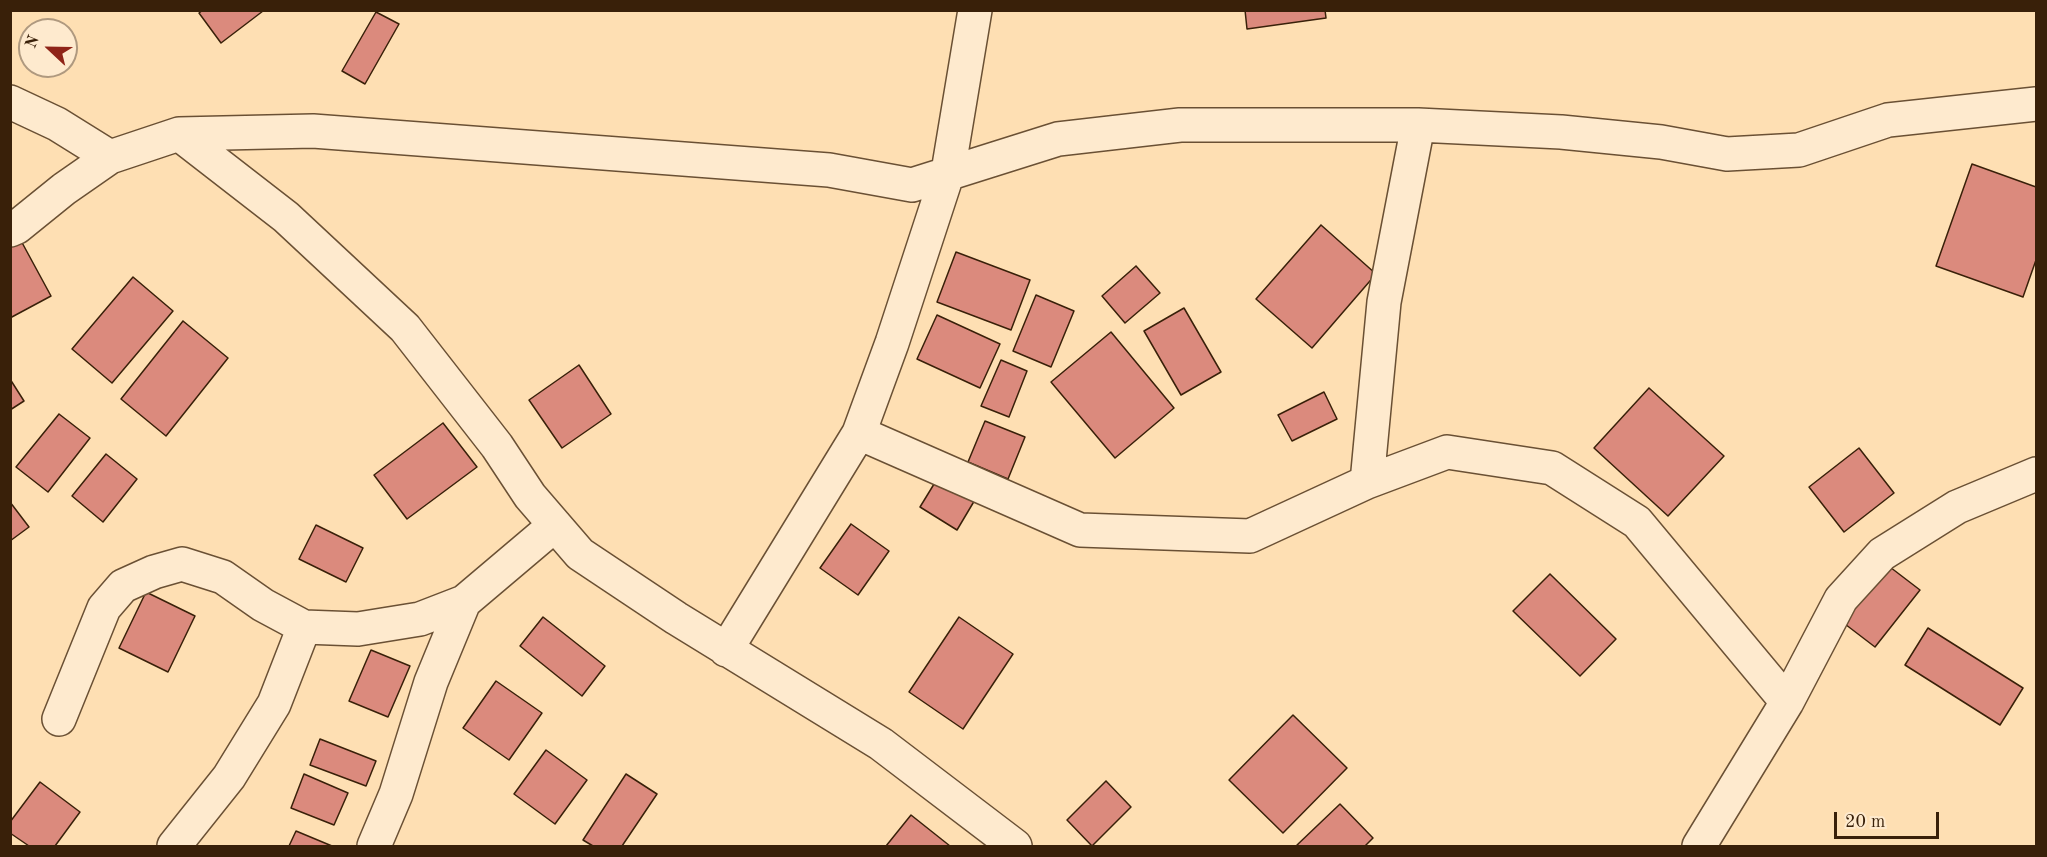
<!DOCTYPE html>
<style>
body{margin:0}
#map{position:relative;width:2047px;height:857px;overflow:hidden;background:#fedfb3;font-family:"Old Standard TT",serif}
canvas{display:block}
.frame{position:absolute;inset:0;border:12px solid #392009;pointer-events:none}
.north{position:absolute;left:18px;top:18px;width:60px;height:60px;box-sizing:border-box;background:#feeace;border:2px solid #af997f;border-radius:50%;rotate:292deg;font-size:16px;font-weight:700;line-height:24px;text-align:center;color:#392009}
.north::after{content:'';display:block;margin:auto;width:21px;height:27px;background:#8f2418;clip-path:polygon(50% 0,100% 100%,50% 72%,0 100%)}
.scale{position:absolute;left:1834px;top:812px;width:105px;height:27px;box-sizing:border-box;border:3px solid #392009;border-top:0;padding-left:8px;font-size:18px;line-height:21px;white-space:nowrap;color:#392009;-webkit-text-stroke:4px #feeace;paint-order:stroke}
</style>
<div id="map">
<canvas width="2047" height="857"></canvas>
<div class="frame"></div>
<div class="north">N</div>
<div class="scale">20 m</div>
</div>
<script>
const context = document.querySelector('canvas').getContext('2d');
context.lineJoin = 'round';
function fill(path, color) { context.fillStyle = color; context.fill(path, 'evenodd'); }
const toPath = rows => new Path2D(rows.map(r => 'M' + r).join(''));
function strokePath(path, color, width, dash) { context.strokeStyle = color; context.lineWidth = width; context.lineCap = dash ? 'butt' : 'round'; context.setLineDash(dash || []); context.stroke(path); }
const building = toPath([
 [203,10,263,10,263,11,221,43,199,13,203,10],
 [1245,10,1325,10,1326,18,1247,29,1245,10],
 [376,12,399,24,365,84,342,71,376,12],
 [1972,164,2036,187,2036,260,2023,297,1936,266,1972,164],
 [1321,225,1376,274,1312,348,1256,299,1321,225],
 [13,226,51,296,10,318,10,228,13,226],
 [956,252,1030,280,1011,330,937,302,956,252],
 [1136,266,1160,293,1125,323,1102,296,1136,266],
 [133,277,173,311,112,383,72,349,133,277],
 [1036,295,1074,311,1051,367,1013,351,1036,295],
 [1184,308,1221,372,1181,395,1144,331,1184,308],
 [937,315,1000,344,980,388,917,359,937,315],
 [183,321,228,358,166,436,121,399,183,321],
 [1111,332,1174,408,1115,458,1051,382,1111,332],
 [1001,360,1027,371,1009,417,981,406,1001,360],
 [579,365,611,414,562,448,529,400,579,365],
 [10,379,24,401,10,410,10,379],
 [1649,388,1724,456,1668,516,1594,448,1649,388],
 [1324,392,1337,419,1292,441,1278,415,1324,392],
 [59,414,90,438,48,492,16,467,59,414],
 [985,421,1025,437,1008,479,968,462,985,421],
 [443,423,477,467,407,519,374,475,443,423],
 [1859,448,1894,493,1844,532,1809,487,1859,448],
 [106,454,137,479,103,522,72,496,106,454],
 [942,471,979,493,957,530,920,507,942,471],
 [10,502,29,527,10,541,10,502],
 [851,524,889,551,858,595,820,568,851,524],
 [316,525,363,548,346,582,299,559,316,525],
 [1886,564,1920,590,1875,647,1841,621,1886,564],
 [1550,574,1616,639,1580,676,1513,611,1550,574],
 [146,592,195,616,168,672,119,648,146,592],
 [543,617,605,666,582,696,520,646,543,617],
 [959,617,1013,654,963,729,909,692,959,617],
 [1928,628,2023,688,2000,725,1905,665,1928,628],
 [371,650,410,666,388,717,349,701,371,650],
 [496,681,542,713,509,760,463,728,496,681],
 [1293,715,1347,768,1283,833,1229,780,1293,715],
 [320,739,376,761,366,786,310,765,320,739],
 [546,750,587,780,555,824,514,794,546,750],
 [304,774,348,793,334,825,291,808,304,774],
 [626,774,657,794,622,846,593,846,583,840,626,774],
 [1106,781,1131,807,1092,846,1067,820,1106,781],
 [40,782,80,812,55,846,29,846,10,833,10,822,40,782],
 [1340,804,1373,838,1365,846,1299,846,1297,845,1340,804],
 [911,815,950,846,886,846,911,815],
 [296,831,332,846,289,846,296,831]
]);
fill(building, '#db8a7d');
strokePath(building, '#392009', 1.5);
const minor = toPath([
 [10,102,57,124,110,157],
 [179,134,286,217,405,328,497,446,530,496,580,554,676,618,881,744,1015,846],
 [10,230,17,227,64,189,110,157,179,134,313,131,829,170,912,185,1058,139,1180,125,1418,125,1561,132,1661,142,1727,154,1799,150,1888,120,2036,104],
 [859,433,1080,530,1250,536,1367,482,1447,452,1552,468,1637,522,1787,702],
 [1367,482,1384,302,1418,125],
 [726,650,859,433,892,343,948,172,975,10],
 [59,719,104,608,123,586,154,572,182,564,223,577,263,605,304,627,358,629,420,619,464,602,555,525],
 [174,846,229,777,274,704,304,627],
 [374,846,396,794,431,682,464,602],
 [1699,846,1787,702,1841,599,1882,554,1957,507,2036,474]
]);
strokePath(minor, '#6a5034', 36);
strokePath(minor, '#feeace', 33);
</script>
